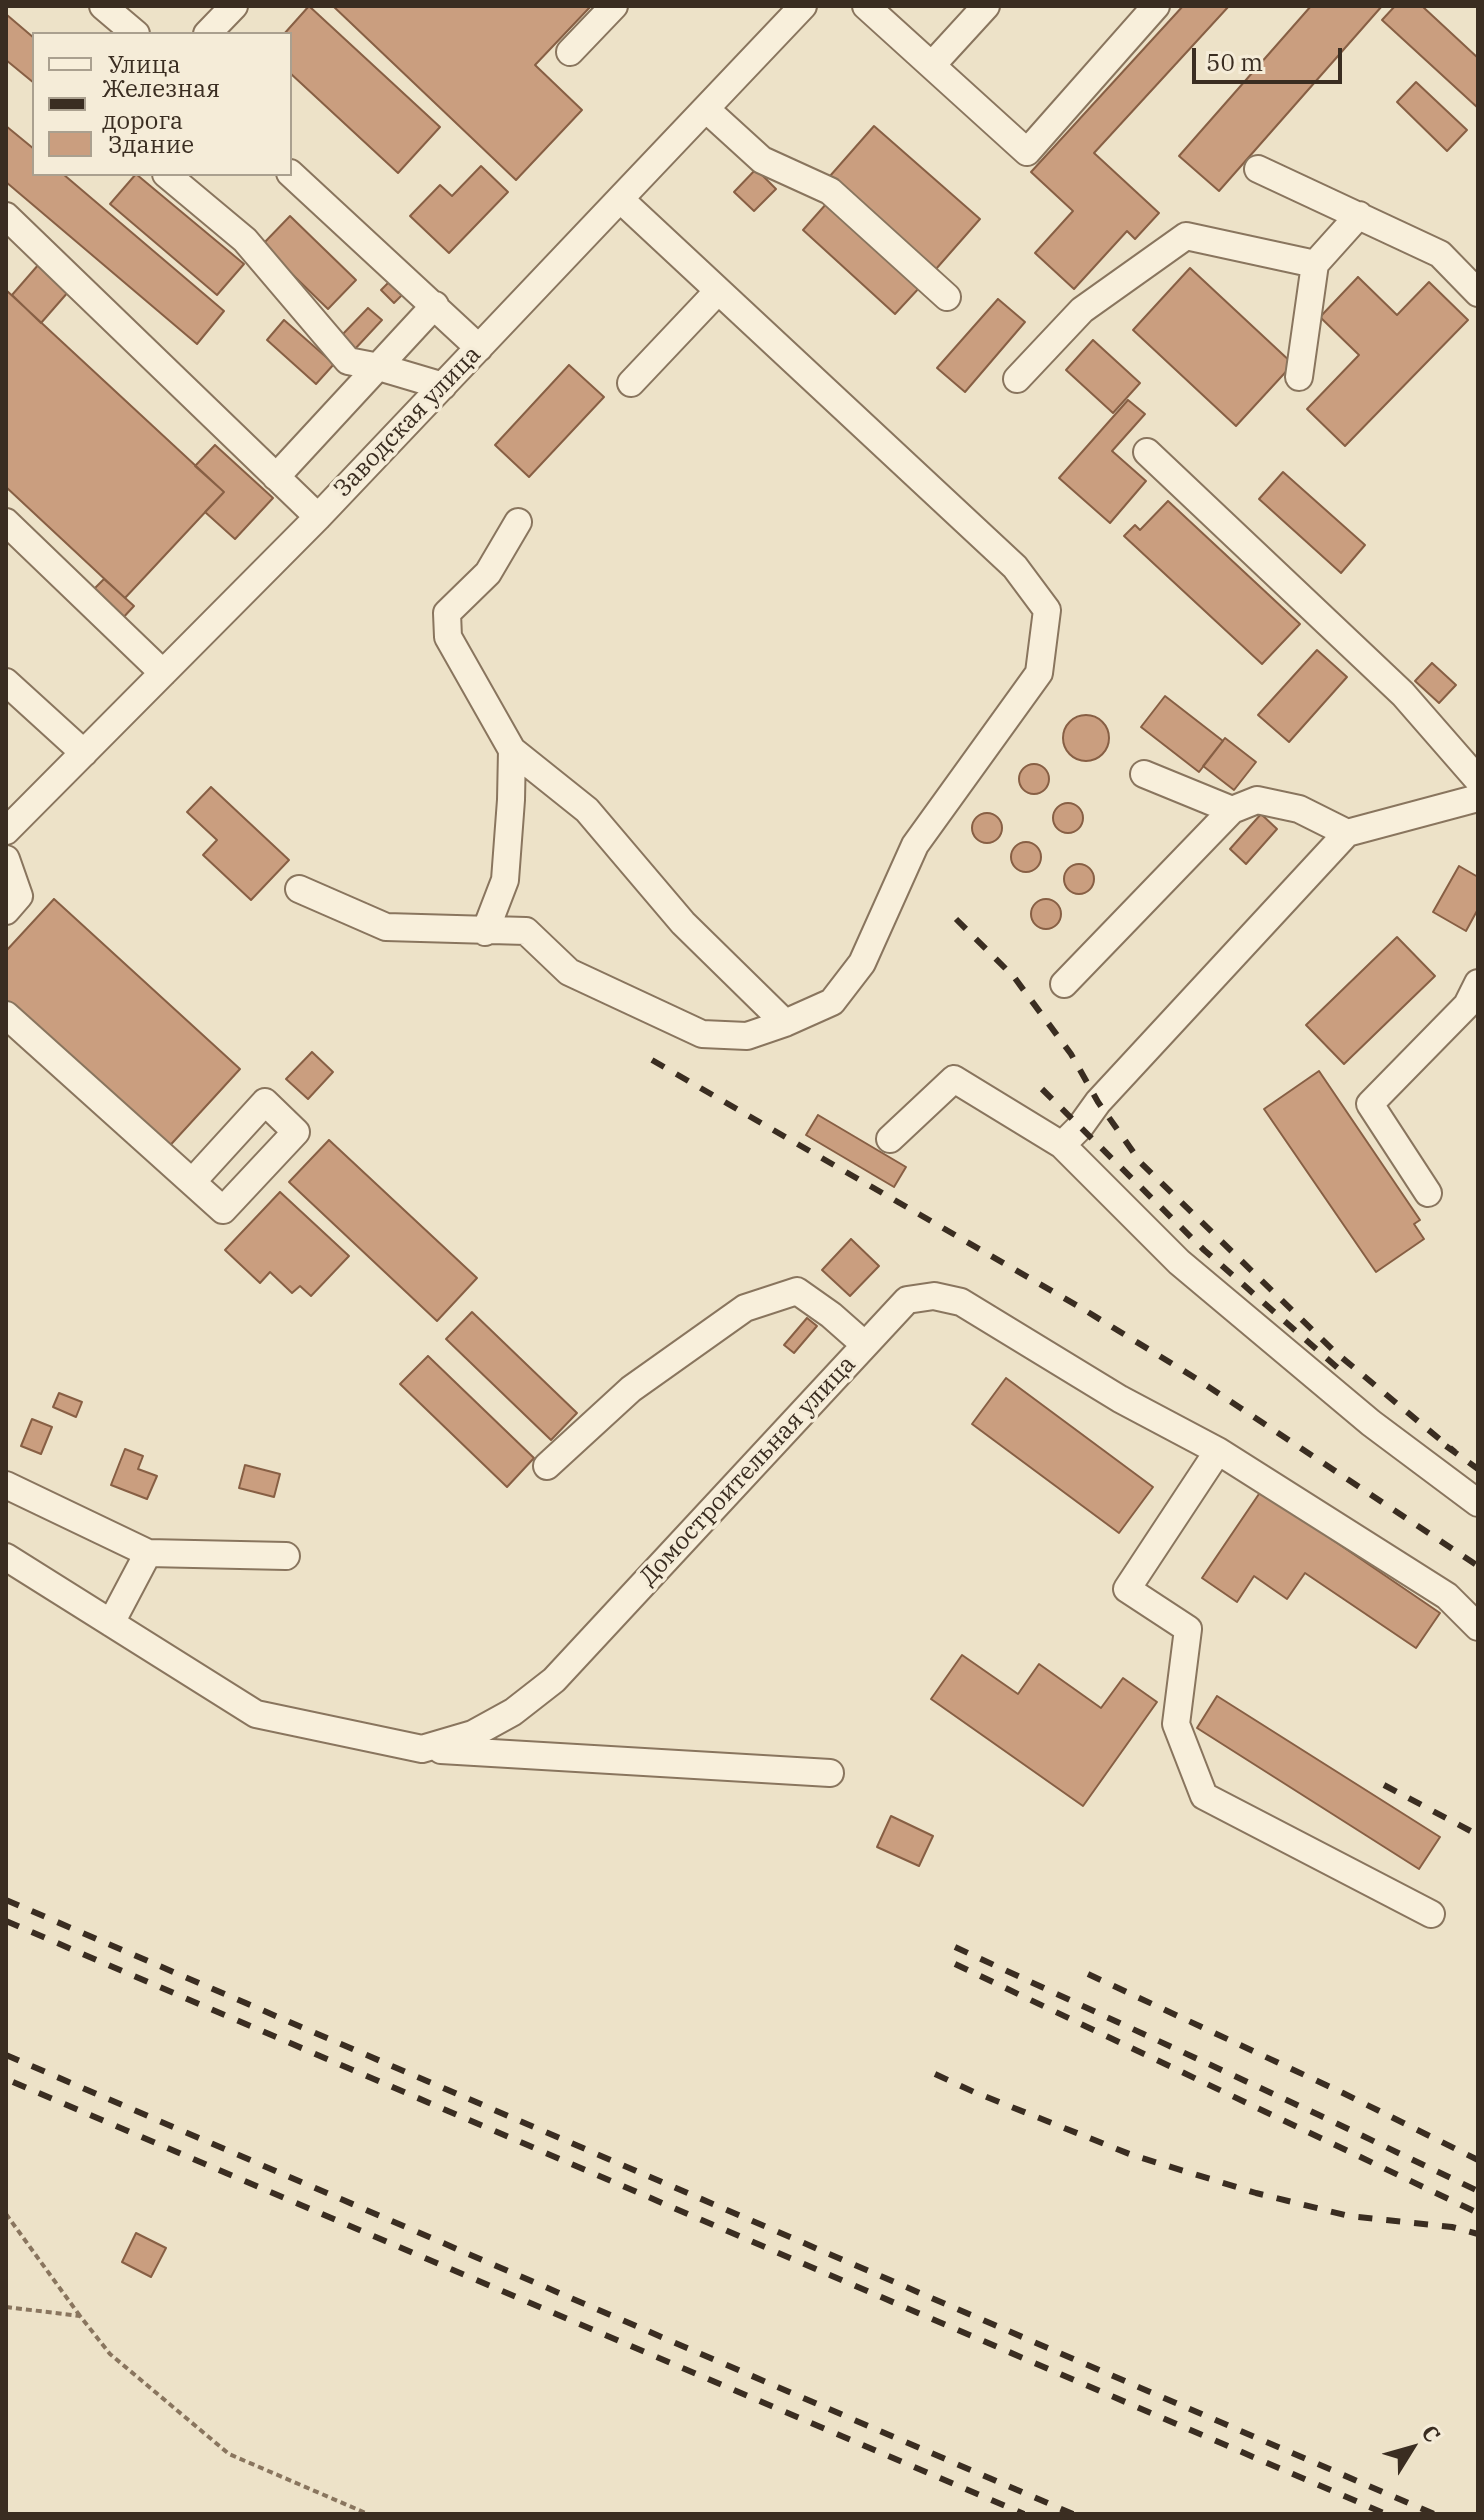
<!DOCTYPE html>
<meta charset="utf-8">
<style>
body{margin:0}
#map{position:relative;width:1484px;height:2520px;overflow:hidden;background:#ede2c8;font-family:"IBM Plex Serif",serif}
canvas{display:block}
.frame{position:absolute;inset:0;border:8px solid #3a2d21;pointer-events:none}
.legend{position:absolute;left:32px;top:32px;width:260px;height:144px;box-sizing:border-box;background:#f5ecd8;border:2px solid #aaa08f;margin:0;padding:10px 14px;list-style:none;font-size:24px;color:#3a2d21}
.legend li{display:flex;align-items:center;gap:16px;height:40px}
.legend b{width:40px;border:2px solid #aaa08f}
.north{position:absolute;left:1372px;top:2408px;width:80px;height:80px;-webkit-text-stroke:6px #f5ecd8;paint-order:stroke;rotate:53deg;font-size:22px;font-weight:700;line-height:32px;text-align:center;color:#3a2d21}
.north::after{content:'';display:block;margin:auto;width:28px;height:36px;background:#3a2d21;clip-path:polygon(50% 0,100% 100%,50% 72%,0 100%)}
.scale{position:absolute;left:1192px;top:48px;width:150px;height:36px;box-sizing:border-box;border:4px solid #3a2d21;border-top:0;padding-left:10px;font-size:24px;line-height:28px;white-space:nowrap;color:#3a2d21;-webkit-text-stroke:6px #f5ecd8;paint-order:stroke}
</style>
<div id="map">
<canvas width="1484" height="2520"></canvas>
<div class="frame"></div>
<ul class="legend">
<li><b style="height:10px;background:#f8efdb"></b>Улица</li>
<li><b style="height:10px;background:#3a2d21"></b>Железная дорога</li>
<li><b style="height:22px;background:#ca9e7f"></b>Здание</li>
</ul>
<div class="north">С</div>
<div class="scale">50 m</div>
</div>
<script>
const context = document.querySelector('canvas').getContext('2d');
context.lineJoin = 'round';
function fill(path, color) { context.fillStyle = color; context.fill(path, 'evenodd'); }
const toPath = rows => new Path2D(rows.map(r => 'M' + r).join(''));
function strokePath(path, color, width, dash) { context.strokeStyle = color; context.lineWidth = width; context.lineCap = dash ? 'butt' : 'round'; context.setLineDash(dash || []); context.stroke(path); }
function write(font, color, halo, rows, align = 'center') {
  context.font = font + ' "IBM Plex Serif",serif'; context.lineWidth = 7; context.setLineDash([]); context.textBaseline = 'middle'; context.strokeStyle = halo; context.fillStyle = color; for (const [text, x, y, turn = 0] of rows) {
    context.save(); context.translate(x, y); context.rotate((+turn || 0) * Math.PI / 180); context.textAlign = isNaN(turn) ? turn : align; if (halo) context.strokeText(text, 0, 0); context.fillText(text, 0, 0); context.restore();
  }
}
const building = toPath([
 [309,6,440,127,398,173,290,73,290,34,284,34,309,6],
 [333,6,591,6,535,65,582,110,516,180,333,6],
 [1183,6,1229,6,1094,153,1159,213,1135,239,1127,231,1074,289,1035,253,1073,211,1031,172,1183,6],
 [1311,6,1382,6,1219,191,1179,156,1311,6],
 [1395,6,1422,6,1478,58,1478,108,1382,20,1395,6],
 [7,15,34,38,34,83,6,60,7,15],
 [1416,82,1467,130,1447,151,1397,102,1416,82],
 [6,126,34,149,34,174,63,174,224,311,197,344,6,182,6,126],
 [874,126,980,219,936,269,830,176,874,126],
 [481,166,508,192,449,253,410,216,440,185,452,196,481,166],
 [756,169,776,189,754,211,734,192,756,169],
 [136,174,244,264,217,295,110,204,136,174],
 [827,203,920,287,895,314,803,230,827,203],
 [290,216,356,280,328,309,262,245,290,216],
 [39,264,69,291,41,323,12,295,39,264],
 [1190,268,1293,364,1236,426,1133,330,1190,268],
 [1358,277,1397,315,1429,282,1468,320,1345,446,1307,409,1359,355,1320,317,1358,277],
 [389,282,402,295,394,303,381,290,389,282],
 [6,290,224,492,125,598,6,487,6,290],
 [998,299,1025,322,965,392,937,368,998,299],
 [368,308,382,320,354,350,340,337,368,308],
 [284,320,334,364,316,384,267,340,284,320],
 [1093,340,1140,383,1113,413,1066,370,1093,340],
 [569,365,604,397,529,477,495,445,569,365],
 [1128,400,1145,414,1112,451,1146,481,1110,523,1059,478,1128,400],
 [215,445,273,498,235,539,205,512,224,492,195,466,215,445],
 [1283,472,1365,545,1341,573,1259,499,1283,472],
 [1168,501,1300,624,1262,664,1124,536,1135,525,1140,530,1168,501],
 [104,579,134,606,120,621,90,593,104,579],
 [1317,650,1347,677,1289,742,1258,715,1317,650],
 [1432,663,1456,685,1439,703,1415,681,1432,663],
 [1165,696,1223,741,1199,772,1141,727,1165,696],
 '1063 738a23 23 0 1 1 46 0a23 23 0 1 1-46 0Z',
 [1225,738,1256,762,1234,790,1203,766,1225,738],
 '1019 779a15 15 0 1 1 30 0a15 15 0 1 1-30 0Z',
 [211,787,289,860,251,900,203,855,217,840,187,812,211,787],
 '1053 818a15 15 0 1 1 30 0a15 15 0 1 1-30 0Z',
 '972 828a15 15 0 1 1 30 0a15 15 0 1 1-30 0Z',
 [1261,814,1277,829,1246,864,1230,849,1261,814],
 '1011 857a15 15 0 1 1 30 0a15 15 0 1 1-30 0Z',
 '1064 879a15 15 0 1 1 30 0a15 15 0 1 1-30 0Z',
 [1459,866,1478,877,1478,909,1466,931,1433,912,1459,866],
 [54,899,240,1069,164,1152,6,1007,6,951,54,899],
 '1031 914a15 15 0 1 1 30 0a15 15 0 1 1-30 0Z',
 [1397,937,1435,976,1344,1064,1306,1025,1397,937],
 [312,1052,333,1072,308,1099,286,1079,312,1052],
 [1319,1071,1420,1220,1414,1224,1424,1239,1376,1272,1264,1109,1319,1071],
 [818,1115,906,1167,894,1187,806,1135,818,1115],
 [329,1140,477,1278,437,1321,289,1182,329,1140],
 [280,1192,349,1256,311,1296,300,1286,292,1293,270,1272,260,1283,225,1250,280,1192],
 [851,1239,879,1266,850,1296,822,1270,851,1239],
 [472,1312,577,1413,551,1440,446,1339,472,1312],
 [807,1318,817,1326,794,1353,784,1345,807,1318],
 [428,1356,534,1458,507,1487,400,1384,428,1356],
 [1006,1378,1153,1487,1119,1533,972,1424,1006,1378],
 [59,1393,82,1402,76,1417,53,1407,59,1393],
 [32,1419,52,1427,41,1454,21,1446,32,1419],
 [125,1449,143,1456,138,1469,157,1476,147,1499,111,1485,125,1449],
 [245,1465,280,1474,274,1497,239,1488,245,1465],
 [1261,1491,1440,1613,1416,1648,1305,1573,1287,1599,1254,1576,1237,1602,1202,1578,1261,1491],
 [962,1655,1018,1694,1039,1664,1101,1708,1123,1678,1157,1702,1083,1806,931,1699,962,1655],
 [1217,1696,1440,1837,1419,1869,1197,1728,1217,1696],
 [891,1816,933,1836,919,1866,877,1847,891,1816],
 [136,2233,166,2248,151,2277,122,2262,136,2233]
]);
fill(building, '#ca9e7f');
strokePath(building, '#875f44', 2);
const minor = toPath([
 [103,6,136,34],
 [866,6,1027,152,1156,6],
 [207,34,234,6],
 [570,52,614,6],
 [932,65,986,6],
 [706,109,762,160,830,191,947,297],
 [1258,169,1440,254,1478,293],
 [290,173,479,348],
 [166,174,245,240,348,361,379,367,443,386],
 [6,216,318,517],
 [1299,377,1315,264,1359,215],
 [1017,379,1082,310,1186,236,1315,264],
 [631,383,718,291],
 [1147,452,1403,694,1478,780],
 [276,477,435,305],
 [6,522,163,673],
 [518,522,488,573,447,613,448,637,512,750,587,810,683,923,785,1023],
 [6,682,84,753],
 [1144,774,1232,810],
 [6,831,318,517,803,6],
 [6,859,19,896,6,911],
 [299,889,386,927,526,931,569,972,702,1034,747,1036,785,1023,832,1002,862,963,915,845,1039,673,1047,610,1015,567,620,199],
 [485,932,505,880,511,800,512,750],
 [1064,984,1232,810,1257,800,1299,809,1347,833],
 [6,1015,223,1210,296,1132,265,1102,192,1182],
 [890,1139,954,1079,1062,1145,1179,1262,1371,1423,1478,1503],
 [1062,1145,1080,1127,1098,1102,1347,833,1478,798],
 [1428,1193,1370,1104,1467,1005,1478,983],
 [1218,1451,1127,1589,1188,1629,1176,1724,1204,1796,1431,1914],
 [547,1466,631,1389,745,1308,797,1291,831,1315,865,1345],
 [6,1485,148,1553,111,1623],
 [148,1553,286,1556],
 [6,1557,256,1714,422,1749,473,1734,513,1712,554,1680,907,1300,934,1296,961,1302,1120,1399,1218,1451,1447,1596,1478,1627],
 [441,1750,830,1773]
]);
strokePath(minor, '#89755e', 30);
strokePath(toPath([
 [6,2214,80,2316],
 [6,2307,80,2316,110,2354,229,2454,368,2514]
]), '#89755e', 4, [6, 4]);
strokePath(minor, '#f8efdb', 26);
strokePath(toPath([
 [956,919,1014,977,1071,1054,1098,1102,1141,1163,1334,1351,1455,1452],
 [652,1060,1078,1306,1197,1379,1478,1566],
 [1042,1089,1204,1250,1339,1369],
 [1446,1446,1478,1469],
 [1384,1785,1478,1835],
 [6,1900,1434,2514],
 [6,1921,1386,2514],
 [955,1947,1319,2115,1478,2191],
 [955,1964,1478,2213],
 [1088,1974,1343,2093,1478,2160],
 [6,2055,1073,2514],
 [935,2074,974,2092,1132,2155,1256,2193,1349,2216,1452,2227,1478,2234],
 [13,2082,1024,2514]
]), '#3a2d21', 6, [14, 14]);
write('24px', '#3a2d21', '#f5ecd8', [
 ["Заводская улица",408,422,-46],
 ["Домостроительная улица",748,1471,-47]
]);
</script>
